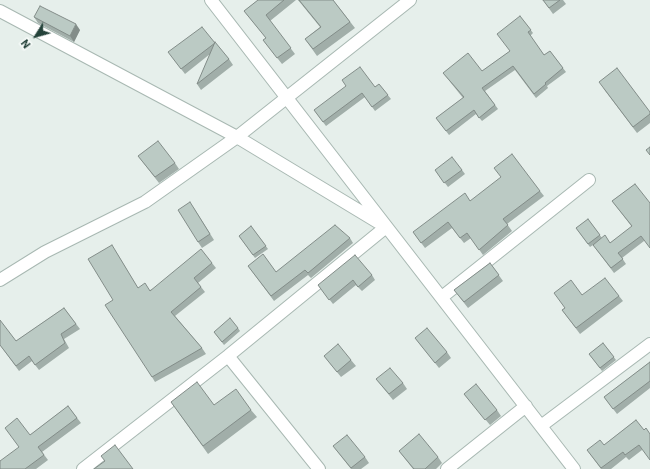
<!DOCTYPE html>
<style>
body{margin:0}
#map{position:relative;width:650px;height:469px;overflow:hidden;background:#e6efeb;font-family:Roboto,sans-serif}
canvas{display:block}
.north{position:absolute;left:16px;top:16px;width:40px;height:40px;-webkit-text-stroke:3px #f7fbf9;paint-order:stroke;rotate:233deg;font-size:11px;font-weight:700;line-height:16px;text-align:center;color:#24423a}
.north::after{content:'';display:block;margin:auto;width:14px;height:18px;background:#24423a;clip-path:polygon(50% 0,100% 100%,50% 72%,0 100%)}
</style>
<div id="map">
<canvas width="650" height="469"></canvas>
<div class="north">N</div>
</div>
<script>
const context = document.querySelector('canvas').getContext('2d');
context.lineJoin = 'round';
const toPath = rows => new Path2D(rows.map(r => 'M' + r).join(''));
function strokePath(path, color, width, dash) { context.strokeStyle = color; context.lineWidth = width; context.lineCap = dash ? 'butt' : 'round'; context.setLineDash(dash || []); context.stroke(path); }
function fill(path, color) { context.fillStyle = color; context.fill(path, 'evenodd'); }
const minor = toPath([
 [211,0,574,469],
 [0,11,237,137,386,227,228,356,83,469],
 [0,280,45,252,145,202,237,137,410,0],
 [442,297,589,180],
 [228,356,319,469],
 [541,426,650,344],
 [447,469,526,406]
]);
strokePath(minor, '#a8b8b2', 14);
strokePath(minor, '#fff', 12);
fill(toPath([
 [258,0,296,0,270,21,295,54,282,64,263,40,266,38,244,11],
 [298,0,333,0,355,28,317,56,305,39,320,27],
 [543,0,563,0,566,4,553,14],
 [520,16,533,33,530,36,544,55,550,51,566,72,547,86,548,88,536,98,515,70,485,91,498,109,482,121,476,114,449,135,436,118,463,98,443,73,482,71,510,51],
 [34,17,80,30,74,42,38,23],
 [215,43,229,59,233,65,201,90,197,84,210,54,185,74,172,57],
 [379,84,391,99,375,111,365,97,326,126,314,110,375,87],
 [603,88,650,112,650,123,637,133],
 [138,156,175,163,179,169,159,183],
 [435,170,462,170,465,174,448,187],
 [635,184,644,241,622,258,626,264,614,273,593,245,590,247,576,228,588,219,602,238,610,243,632,227,612,201],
 [540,191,544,196,507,224,512,231,483,255,471,238,464,243,452,228,425,248,413,232,470,201],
 [194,208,214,240,202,248,198,242],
 [251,226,268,249,255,258,239,236],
 [350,238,353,243,311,278,308,275,274,301,248,266,276,272],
 [115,250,138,288,150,290,212,263,216,268,198,283,205,292,175,316,202,348,206,354,155,382,152,377,113,300],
 [490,263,503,281,468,308,454,290],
 [372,275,375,280,362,291,356,285,333,304,318,285],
 [582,295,619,296,623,301,580,334,562,310],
 [64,308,80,329,64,339,69,348,39,370,32,361,19,371,0,345,16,341],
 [238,328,240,331,224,345,214,332],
 [415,338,447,352,451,358,439,368],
 [603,343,616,360,602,371,589,354],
 [324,356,351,360,356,366,341,377],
 [650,362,650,388,617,414,604,397],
 [376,379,403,383,407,389,393,400],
 [464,394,497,410,501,416,490,425],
 [171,402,214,405,251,410,257,417,208,454],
 [68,406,81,423,42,452,48,460,36,469,0,469,30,435],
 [636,420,642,450,629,460,626,457,611,469,601,469,587,450,604,445],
 [333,446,365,457,369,463,361,469,351,469],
 [399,451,438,457,442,463,436,469,413,469]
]), '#a1aea9');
fill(toPath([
 [76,24,80,30,74,42,70,36]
]), '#838d89');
const building = toPath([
 [258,0,284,0,266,15,291,48,277,58,263,40,266,38,244,11,258,0],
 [299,0,333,0,350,22,313,49,305,39,321,27,299,0],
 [543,0,560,0,549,8,543,0],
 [40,6,76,24,70,36,34,17,40,6],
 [520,16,531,30,528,32,544,55,550,51,563,68,545,83,546,84,534,94,513,66,482,88,495,105,479,118,474,110,446,131,436,118,464,97,443,73,468,53,482,71,510,51,497,34,520,16],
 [202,27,215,43,181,69,168,52,202,27],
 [215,42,229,59,197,84,215,42],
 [360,67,375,87,379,84,388,95,372,107,362,93,323,122,314,110,346,86,342,80,360,67],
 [617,68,650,112,650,114,633,127,599,82,617,68],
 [158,141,175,163,155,177,138,156,158,141],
 [650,147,650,155,646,150,650,147],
 [512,154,540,191,503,219,508,225,479,250,467,233,460,238,448,222,421,243,413,232,465,193,470,201,501,177,494,168,512,154],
 [452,157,462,170,444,183,435,170,452,157],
 [635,184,650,203,650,248,641,236,618,253,623,259,611,268,593,245,605,235,610,243,632,226,612,201,635,184],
 [190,202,210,234,198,242,178,210,190,202],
 [588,219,600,235,588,244,576,228,588,219],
 [335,225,350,238,308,273,305,270,271,296,248,266,263,254,276,272,335,225],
 [251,226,266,246,253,255,239,236,251,226],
 [112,245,138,288,145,283,150,291,201,249,212,263,194,278,201,287,171,312,202,348,152,377,105,305,113,300,88,259,112,245],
 [355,255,372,275,358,287,353,280,329,300,318,285,355,255],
 [490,263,499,275,464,302,454,290,490,263],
 [605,278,619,296,576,328,562,310,565,308,554,293,571,280,582,295,605,278],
 [64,308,76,324,61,334,65,343,35,365,29,356,16,366,0,345,0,320,16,341,64,308],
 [230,318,238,328,222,342,214,332,230,318],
 [427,328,447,352,435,363,415,338,427,328],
 [603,343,614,357,600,368,589,354,603,343],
 [338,344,351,360,337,372,324,356,338,344],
 [650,362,650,381,613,409,604,397,650,362],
 [390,368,403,383,389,394,376,379,390,368],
 [197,382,214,405,236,389,251,410,203,446,171,402,197,382],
 [476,384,497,410,485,420,464,394,476,384],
 [68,406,77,418,38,447,44,455,25,469,0,469,0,461,19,447,5,428,17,418,30,435,68,406],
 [636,420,644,430,646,428,650,434,650,460,639,445,625,455,623,452,601,468,587,450,600,440,604,445,636,420],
 [419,434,438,457,425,469,414,469,399,451,419,434],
 [347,435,365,457,351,468,333,446,347,435],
 [115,445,133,469,94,469,105,461,101,456,115,445]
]);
fill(building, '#bbcac4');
strokePath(building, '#838d89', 1);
</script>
